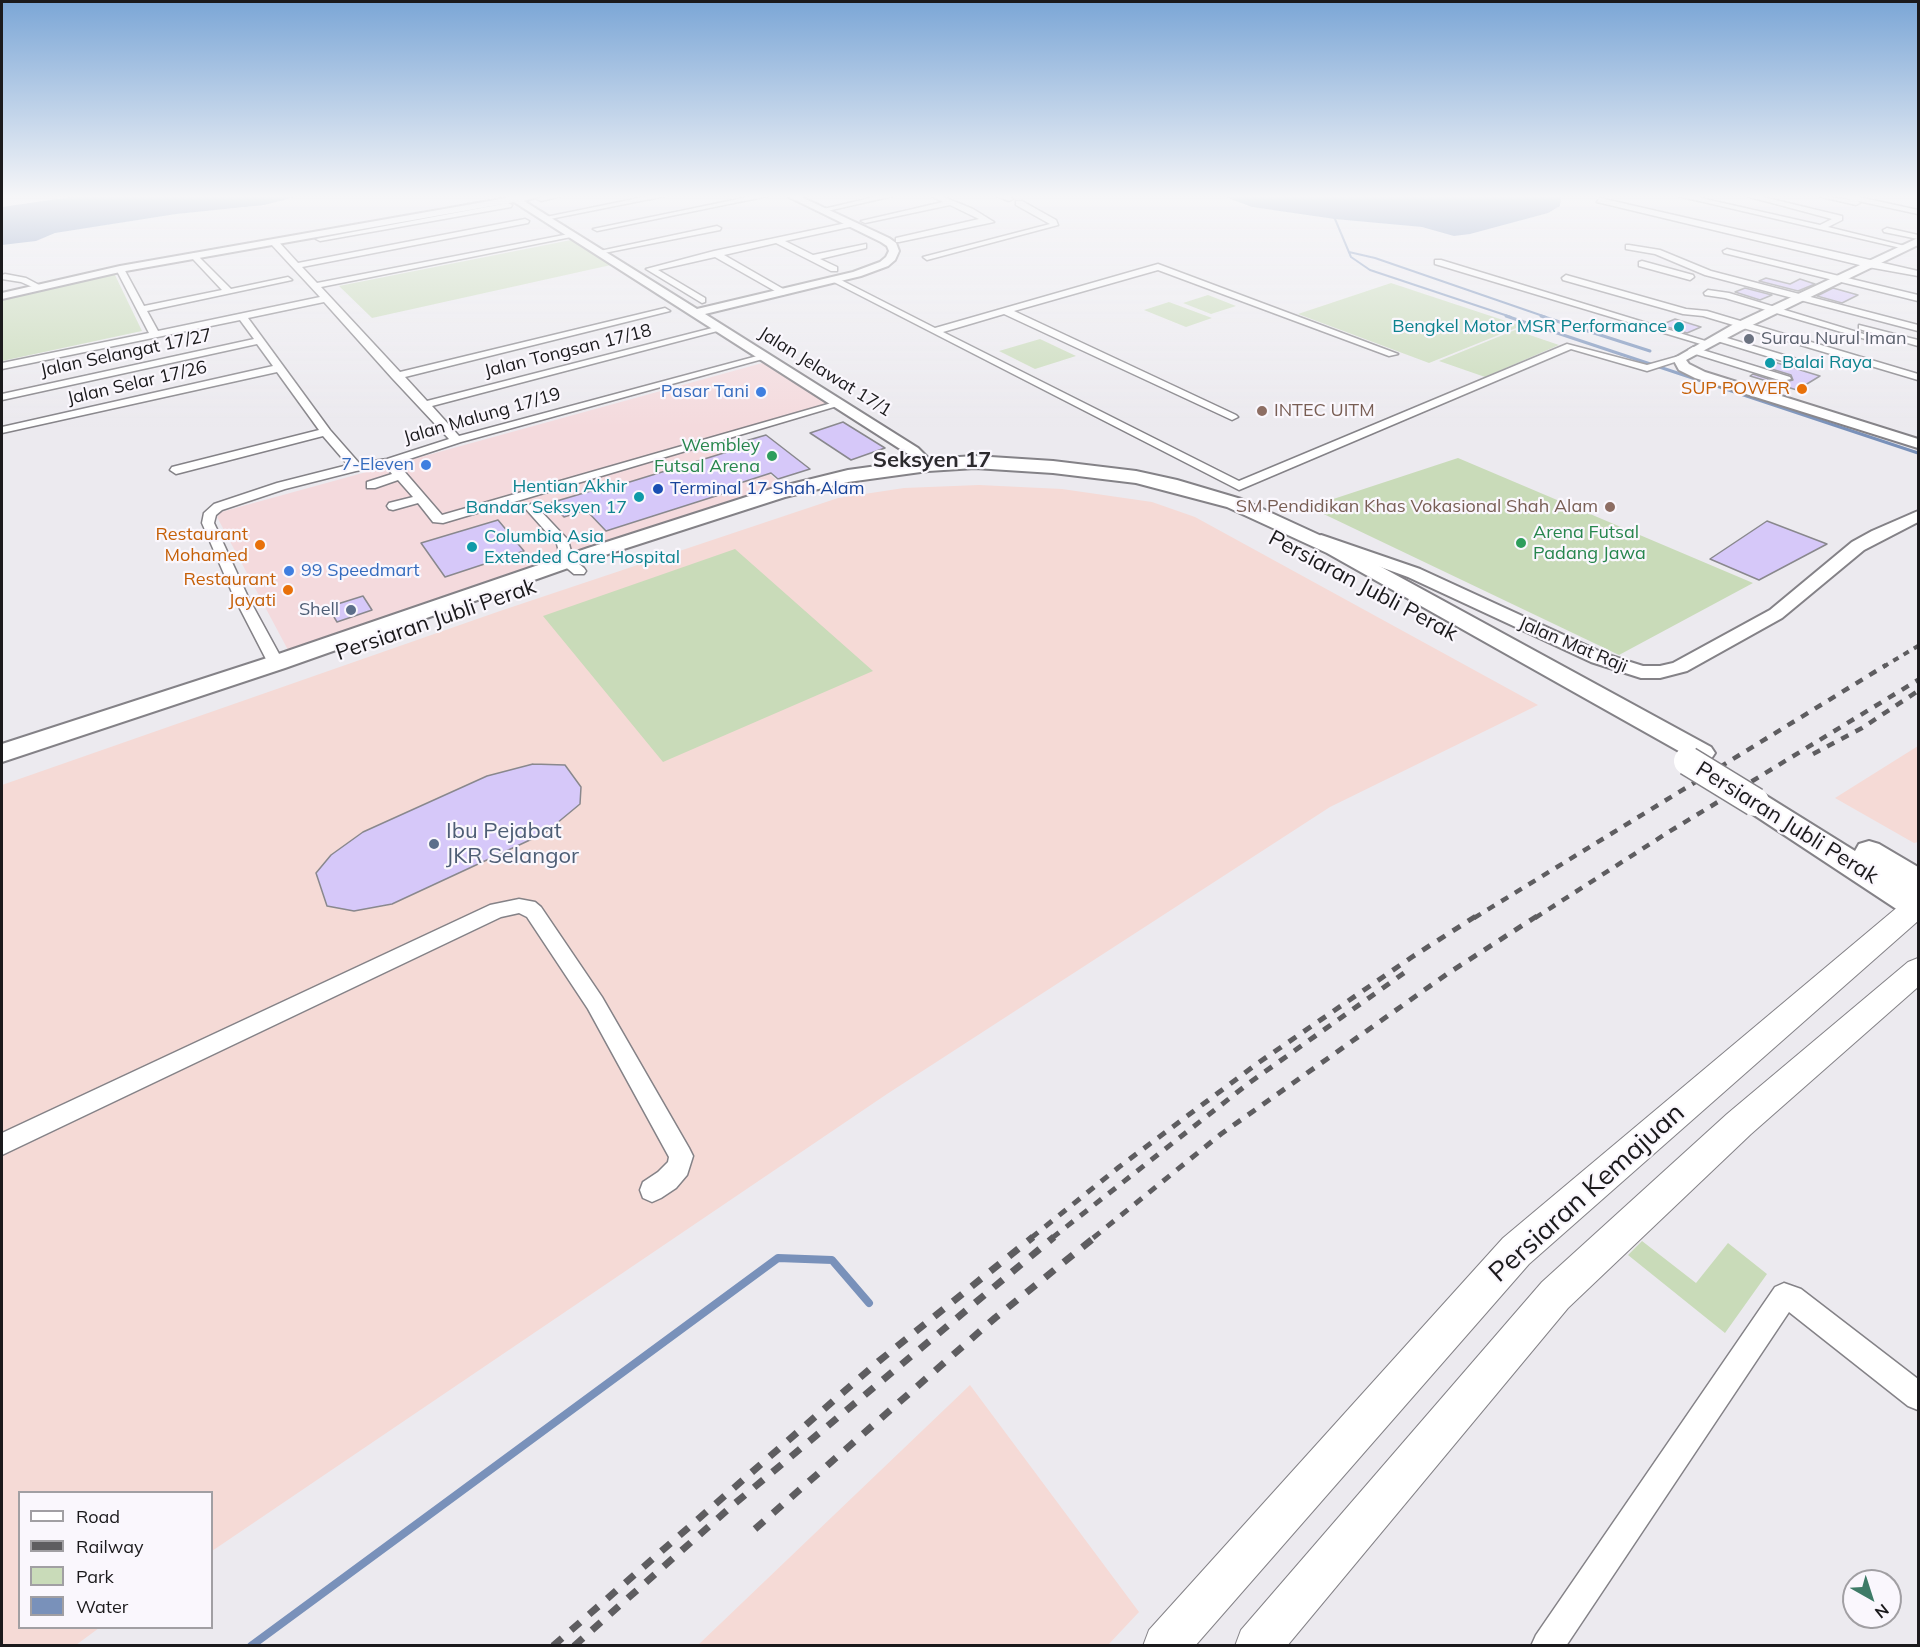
<!DOCTYPE html>
<style>
body{margin:0}
#map{position:relative;width:1920px;height:1647px;overflow:hidden;background:#eceaef;font-family:Mulish,sans-serif}
canvas{display:block}
.frame{position:absolute;inset:0;border:3px solid #1b1a1c;pointer-events:none}
.legend{position:absolute;left:18px;top:1491px;width:195px;height:138px;box-sizing:border-box;background:#faf7fd;border:2px solid #a19fa3;margin:0;padding:8px 10px;list-style:none;font-size:18px;color:#1b1a1c}
.legend li{display:flex;align-items:center;gap:12px;height:30px}
.legend b{width:30px;border:2px solid #a19fa3}
.north{position:absolute;left:1842px;top:1569px;width:60px;height:60px;box-sizing:border-box;background:#faf7fd;border:2px solid #a19fa3;border-radius:50%;rotate:141deg;font-size:16px;font-weight:700;line-height:24px;text-align:center;color:#1b1a1c}
.north::after{content:'';display:block;margin:auto;width:21px;height:27px;background:#3e7b67;clip-path:polygon(50% 0,100% 100%,50% 72%,0 100%)}
</style>
<div id="map">
<canvas width="1920" height="1647"></canvas>
<div class="frame"></div>
<ul class="legend">
<li><b style="height:8px;background:#fff"></b>Road</li>
<li><b style="height:8px;background:#5e5d60"></b>Railway</li>
<li><b style="height:16px;background:#c9dbb9"></b>Park</li>
<li><b style="height:16px;background:#7991ba"></b>Water</li>
</ul>
<div class="north">N</div>
</div>
<script>
const context = document.querySelector('canvas').getContext('2d');
context.lineJoin = 'round';
function fill(path, color) { context.fillStyle = color; context.fill(path, 'evenodd'); }
const toPath = rows => new Path2D(rows.map(r => 'M' + r).join(''));
function strokePath(path, color, width, dash) { context.strokeStyle = color; context.lineWidth = width; context.lineCap = dash ? 'butt' : 'round'; context.setLineDash(dash || []); context.stroke(path); }
function write(font, color, halo, rows, align = 'center') {
  context.font = font + ' Mulish,sans-serif'; context.lineWidth = 4.5; context.setLineDash([]); context.textBaseline = 'middle'; context.strokeStyle = halo; context.fillStyle = color; for (const [text, x, y, turn = 0] of rows) {
    context.save(); context.translate(x, y); context.rotate((+turn || 0) * Math.PI / 180); context.textAlign = isNaN(turn) ? turn : align; if (halo) context.strokeText(text, 0, 0); context.fillText(text, 0, 0); context.restore();
  }
}
fill(toPath([
 [766,362,829,403,721,434,784,486,552,560,288,650,217,517,221,512]
]), '#f4dadd');
fill(toPath([
 [979,485,1062,489,1152,502,1195,517,1538,705,1330,807,887,1094,212,1551,212,1492,20,1492,20,1628,99,1628,76,1645,2,1645,2,785,500,611,838,498,904,488],
 [1918,746,1918,842,1914,843,1835,798],
 [970,1385,1139,1612,1108,1645,698,1645]
]), '#f5dad6');
fill(toPath([
 [571,240,611,265,372,318,339,286],
 [114,273,142,331,2,361,2,301,28,292],
 [1391,283,1521,326,1429,363,1298,314],
 [1208,295,1236,306,1211,314,1183,303],
 [1169,302,1212,318,1186,327,1144,310],
 [1515,330,1559,345,1485,377,1439,361],
 [1040,339,1076,356,1035,369,999,351],
 [1458,458,1753,583,1619,655,1309,507],
 [735,549,873,671,663,762,543,616],
 [1642,1241,1696,1283,1728,1243,1767,1274,1725,1333,1628,1255]
]), '#c9dbb9');
fill(toPath([
 [78,196,299,196,264,205,176,214,55,233,36,241,2,245,2,207],
 [1223,196,1561,196,1560,206,1548,213,1470,234,1454,236,1422,227,1335,219,1252,207]
]), '#7991ba');
strokePath(toPath([
 [1330,214,1335,219,1351,257,1370,270,1511,317],
 [1349,252,1375,258,1546,317]
]), '#7991ba', 2);
strokePath(toPath([
 [1506,316,1918,453],
 [1541,316,1650,351]
]), '#7991ba', 3);
strokePath(toPath([
 [251,1646,778,1258,832,1260,869,1303]
]), '#7991ba', 8);
const building = toPath([
 [1766,278,1790,284,1800,279,1815,284,1798,291,1759,281,1766,278],
 [1745,288,1772,295,1760,300,1735,292,1745,288],
 [1833,288,1858,295,1842,303,1817,296,1833,288],
 [1675,319,1701,327,1687,333,1661,325,1675,319],
 [1774,362,1820,376,1797,390,1750,376,1753,374,1781,383,1793,380,1791,375,1765,367,1774,362],
 [843,422,885,448,851,460,810,433,843,422],
 [766,435,810,469,778,479,771,473,737,484,741,488,606,531,586,510,564,517,550,503,594,490,597,492,740,448,735,444,766,435],
 [498,520,524,551,445,577,421,543,498,520],
 [1767,521,1827,544,1759,580,1710,559,1767,521],
 [363,596,372,610,337,622,328,607,363,596],
 [533,764,565,765,581,787,580,804,545,833,392,904,354,911,327,906,316,873,331,855,363,832,487,776,533,764]
]);
fill(building, '#d6c8f9');
strokePath(building, '#89888d', 1.5);
const minor = toPath([
 [545,196,561,196,541,201,537,199,545,196],
 [649,196,665,196,545,220,541,218,649,196],
 [753,196,768,196,597,231,593,229,753,196],
 [879,196,893,196,823,212,819,210,879,196],
 [931,196,941,196,973,209,994,222,899,242,896,242,896,238,979,219,950,205,865,223,861,221,943,202,931,196],
 [996,196,1007,196,1013,199,1009,201,996,196],
 [1678,196,1692,196,1820,225,1832,219,1746,196,1759,196,1842,216,1842,220,1828,227,1909,247,1905,249,1678,196],
 [1818,196,1852,200,1840,196,1854,196,1918,210,1918,214,1858,201,1860,203,1856,205,1818,196],
 [1600,198,1918,271,1918,276,1868,267,1597,202,1600,198],
 [1016,201,1022,201,1056,220,1058,225,927,260,923,257,1050,224,1016,205,1016,201],
 [508,203,512,205,511,207,320,241,316,239,508,203],
 [525,219,529,221,528,223,302,267,317,283,574,233,575,235,571,237,321,287,400,372,665,308,670,311,405,377,427,401,720,326,725,329,432,406,459,436,761,355,770,357,461,442,397,463,442,515,835,402,839,401,844,404,443,523,433,522,418,503,393,510,389,509,387,506,389,503,413,497,398,480,375,488,367,488,367,482,392,474,386,466,356,471,285,489,222,510,216,515,214,523,248,597,284,663,276,668,268,663,234,597,202,523,204,513,214,504,277,483,348,465,323,436,176,474,170,470,172,467,319,430,277,372,2,433,2,427,273,366,257,344,2,400,2,394,254,339,240,320,2,369,2,363,149,333,116,269,117,267,123,267,144,306,222,290,192,258,192,254,195,253,231,289,288,277,292,280,147,311,158,331,320,297,271,244,271,240,277,240,298,263,525,219],
 [324,302,392,378,449,439,387,459,359,463,330,430,248,318,324,302],
 [851,222,855,224,854,226,785,241,813,255,866,244,866,248,820,259,837,267,837,271,831,271,776,243,724,255,785,290,785,294,782,295,715,257,658,270,705,298,705,302,702,303,646,269,714,251,851,222],
 [717,226,721,228,720,230,599,254,595,252,717,226],
 [1887,228,1918,235,1918,239,1884,232,1883,230,1887,228],
 [1629,245,1660,250,1711,271,1918,325,1918,331,1705,275,1655,254,1626,249,1626,245,1629,245],
 [1727,249,1918,295,1918,301,1724,253,1723,251,1727,249],
 [1435,260,1441,260,1712,343,1704,345,1435,264,1435,260],
 [1642,261,1693,275,1694,277,1690,280,1639,266,1639,262,1642,261],
 [1158,264,1398,354,1389,356,1158,270,1014,311,1236,415,1238,417,1232,420,1004,314,943,332,1239,481,1567,344,1647,365,1679,356,1684,359,1647,371,1571,349,1239,490,830,280,837,278,935,328,1158,264],
 [5,274,26,278,41,286,37,289,21,282,2,279,2,275,5,274],
 [1566,275,1686,309,1707,311,1918,374,1918,380,1703,316,1683,314,1563,280,1562,278,1566,275],
 [1708,290,1729,293,1880,339,1872,341,1725,298,1705,295,1704,293,1708,290],
 [1859,325,1918,340,1918,346,1859,329,1859,325],
 [1717,335,1807,362,1808,364,1799,366,1714,340,1712,338,1717,335],
 [1693,347,1790,377,1791,379,1782,381,1689,352,1688,350,1693,347],
 [531,504,535,505,568,540,573,559,584,568,586,571,584,574,574,574,562,564,557,544,525,508,531,504],
 [519,899,535,902,541,907,602,997,689,1148,693,1156,687,1175,676,1188,661,1198,652,1202,643,1198,640,1190,643,1182,658,1172,668,1162,669,1157,588,1009,527,917,519,913,501,917,2,1155,2,1133,490,905,519,899],
 [1784,1283,1801,1289,1918,1379,1918,1410,1908,1406,1789,1312,1566,1646,1531,1646,1536,1635,1775,1287,1784,1283]
]);
const tertiary = toPath([
 [518,196,539,196,524,201,697,309,853,272,880,262,886,257,889,251,887,246,881,242,787,196,799,196,889,238,896,243,899,251,895,260,888,266,861,276,705,314,918,448,935,465,928,469,923,468,908,454,514,202,120,272,2,299,2,293,120,266,518,196],
 [1918,238,1918,245,1742,330,1686,360,1689,364,1705,372,1918,439,1918,448,1695,378,1679,370,1673,359,1734,324,1918,238],
 [1918,511,1918,522,1864,550,1782,618,1687,671,1660,678,1641,678,1591,662,1408,577,1315,543,1313,540,1321,535,1327,537,1420,569,1605,654,1643,666,1660,666,1673,663,1770,610,1852,542,1872,531,1918,511]
]);
const secondary = toPath([
 [1916,897,1918,897,1918,921,1529,1264,1195,1646,1143,1646,1149,1630,1503,1238,1906,900,1916,897],
 [1918,958,1918,987,1751,1134,1568,1308,1287,1646,1235,1646,1241,1630,1542,1282,1727,1114,1908,962,1918,958]
]);
const primary = toPath([
 [975,456,1053,461,1136,471,1177,480,1241,499,1341,545,1711,747,1715,753,1711,759,1702,762,1693,759,1327,553,1227,507,1136,483,1053,473,975,468,928,471,848,482,785,497,602,556,285,668,2,762,2,744,267,658,588,548,771,489,848,470,928,459,975,456],
 [1755,792,1765,795,1855,851,1859,844,1869,841,1879,844,1918,867,1918,920,1907,916,1745,809,1741,802,1745,795,1755,792]
]);
strokePath(minor, '#848287', 3);
strokePath(tertiary, '#848287', 4);
strokePath(secondary, '#848287', 2);
strokePath(primary, '#848287', 4);
fill(minor, '#fff');
fill(tertiary, '#fff');
fill(secondary, '#fff');
fill(primary, '#fff');
strokePath(toPath([
 [1883,667,1918,646]
]), '#5e5d60', 4, [6, 6]);
strokePath(toPath([
 [1813,754,1862,728,1918,691],
 [1474,918,1886,665],
 [1535,918,1667,833,1918,680]
]), '#5e5d60', 4.5, [8, 8]);
strokePath(toPath([
 [1031,1238,1119,1167,1258,1063,1412,957,1476,916],
 [1052,1238,1249,1083,1404,973],
 [1093,1238,1221,1134,1447,974,1537,916]
]), '#5e5d60', 5, [9, 9]);
strokePath(toPath([
 [755,1529,995,1318,1095,1237],
 [553,1646,879,1361,1033,1237],
 [574,1646,733,1505,1054,1237]
]), '#5e5d60', 7, [12, 12]);
const primaryBridge = toPath([
 [1688,761,1755,802]
]);
strokePath(primaryBridge, '#848287', 31, []);
strokePath(primaryBridge, '#fff', 28);
const sky = context.createLinearGradient(0, 0, 0, 427);
sky.addColorStop(0, '#7ba6d6');
sky.addColorStop(0.46, '#f6f6f8');
sky.addColorStop(1, '#f6f6f800');
context.fillStyle = sky;
context.fillRect(0, 0, 1920, 427);
for (const [x, y, r, color] of [
 [1679,327,6,"#0f9aa8"],
 [1749,339,6,"#6b7280"],
 [1770,363,6,"#0f9aa8"],
 [1802,389,6,"#e8710a"],
 [761,392,6,"#3f7fe0"],
 [1262,411,6,"#8d6e63"],
 [772,456,6,"#2e9e5b"],
 [426,465,6,"#3f7fe0"],
 [658,489,6,"#1a4fb4"],
 [639,497,6,"#0f9aa8"],
 [1610,507,6,"#8d6e63"],
 [1521,543,6,"#2e9e5b"],
 [260,545,6,"#e8710a"],
 [472,547,6,"#0f9aa8"],
 [289,571,6,"#3f7fe0"],
 [288,590,6,"#e8710a"],
 [351,610,6,"#5c6f8a"],
 [434,844,6,"#5c6f8a"]
]) { const dot = new Path2D(); dot.arc(x, y, r, 0, 2 * Math.PI); context.fillStyle = color; context.fill(dot); strokePath(dot, '#faf7fd', 2); }
write('18px', '#0d838f', '#faf7fd', [
 ["Bengkel Motor MSR Performance",1667,327],
 ["Balai Raya",1782,363,"left"],
 ["Hentian Akhir",627,487],
 ["Bandar Seksyen 17",627,508],
 ["Columbia Asia",484,537,"left"],
 ["Extended Care Hospital",484,558,"left"]
], 'right');
write('18px', '#5b616d', '#faf7fd', [
 ["Surau Nurul Iman",1761,339]
], 'left');
write('18px', '#1b1a1c', '#faf7fd', [
 ["Jalan Tongsan 17/18",568,351,-14],
 ["Jalan Selangat 17/27",126,353,-12],
 ["Jalan Jelawat 17/1",825,372,32],
 ["Jalan Selar 17/26",137,383,-13],
 ["Jalan Malung 17/19",482,416,-16],
 ["Jalan Mat Raji",1573,645,23]
]);
write('18px', '#c56008', '#faf7fd', [
 ["SUP POWER",1790,389],
 ["Restaurant",248,535],
 ["Mohamed",248,556],
 ["Restaurant",276,580],
 ["Jayati",276,601]
], 'right');
write('18px', '#366cbe', '#faf7fd', [
 ["Pasar Tani",749,392],
 ["7-Eleven",414,465],
 ["99 Speedmart",301,571,"left"]
], 'right');
write('18px', '#785e54', '#faf7fd', [
 ["INTEC UITM",1274,411],
 ["SM Pendidikan Khas Vokasional Shah Alam",1598,507,"right"]
], 'left');
write('18px', '#27864d', '#faf7fd', [
 ["Wembley",760,446],
 ["Futsal Arena",760,467],
 ["Arena Futsal",1533,533,"left"],
 ["Padang Jawa",1533,554,"left"]
], 'right');
write('18px', '#164399', '#faf7fd', [
 ["Terminal 17 Shah Alam",670,489]
], 'left');
write('18px', '#4e5e75', '#faf7fd', [
 ["Shell",339,610]
], 'right');
write('bold 22px', '#2c2a2e', '#faf7fd', [
 ["Seksyen 17",932,460]
]);
write('22px', '#1b1a1c', '#faf7fd', [
 ["Persiaran Jubli Perak",1363,586,28],
 ["Persiaran Jubli Perak",436,620,-19],
 ["Persiaran Jubli Perak",1787,823,32]
]);
write('22px', '#4e5e75', '#faf7fd', [
 ["Ibu Pejabat",446,831],
 ["JKR Selangor",446,856]
], 'left');
write('27px', '#1b1a1c', '#faf7fd', [
 ["Persiaran Kemajuan",1587,1193,-42]
]);
</script>
